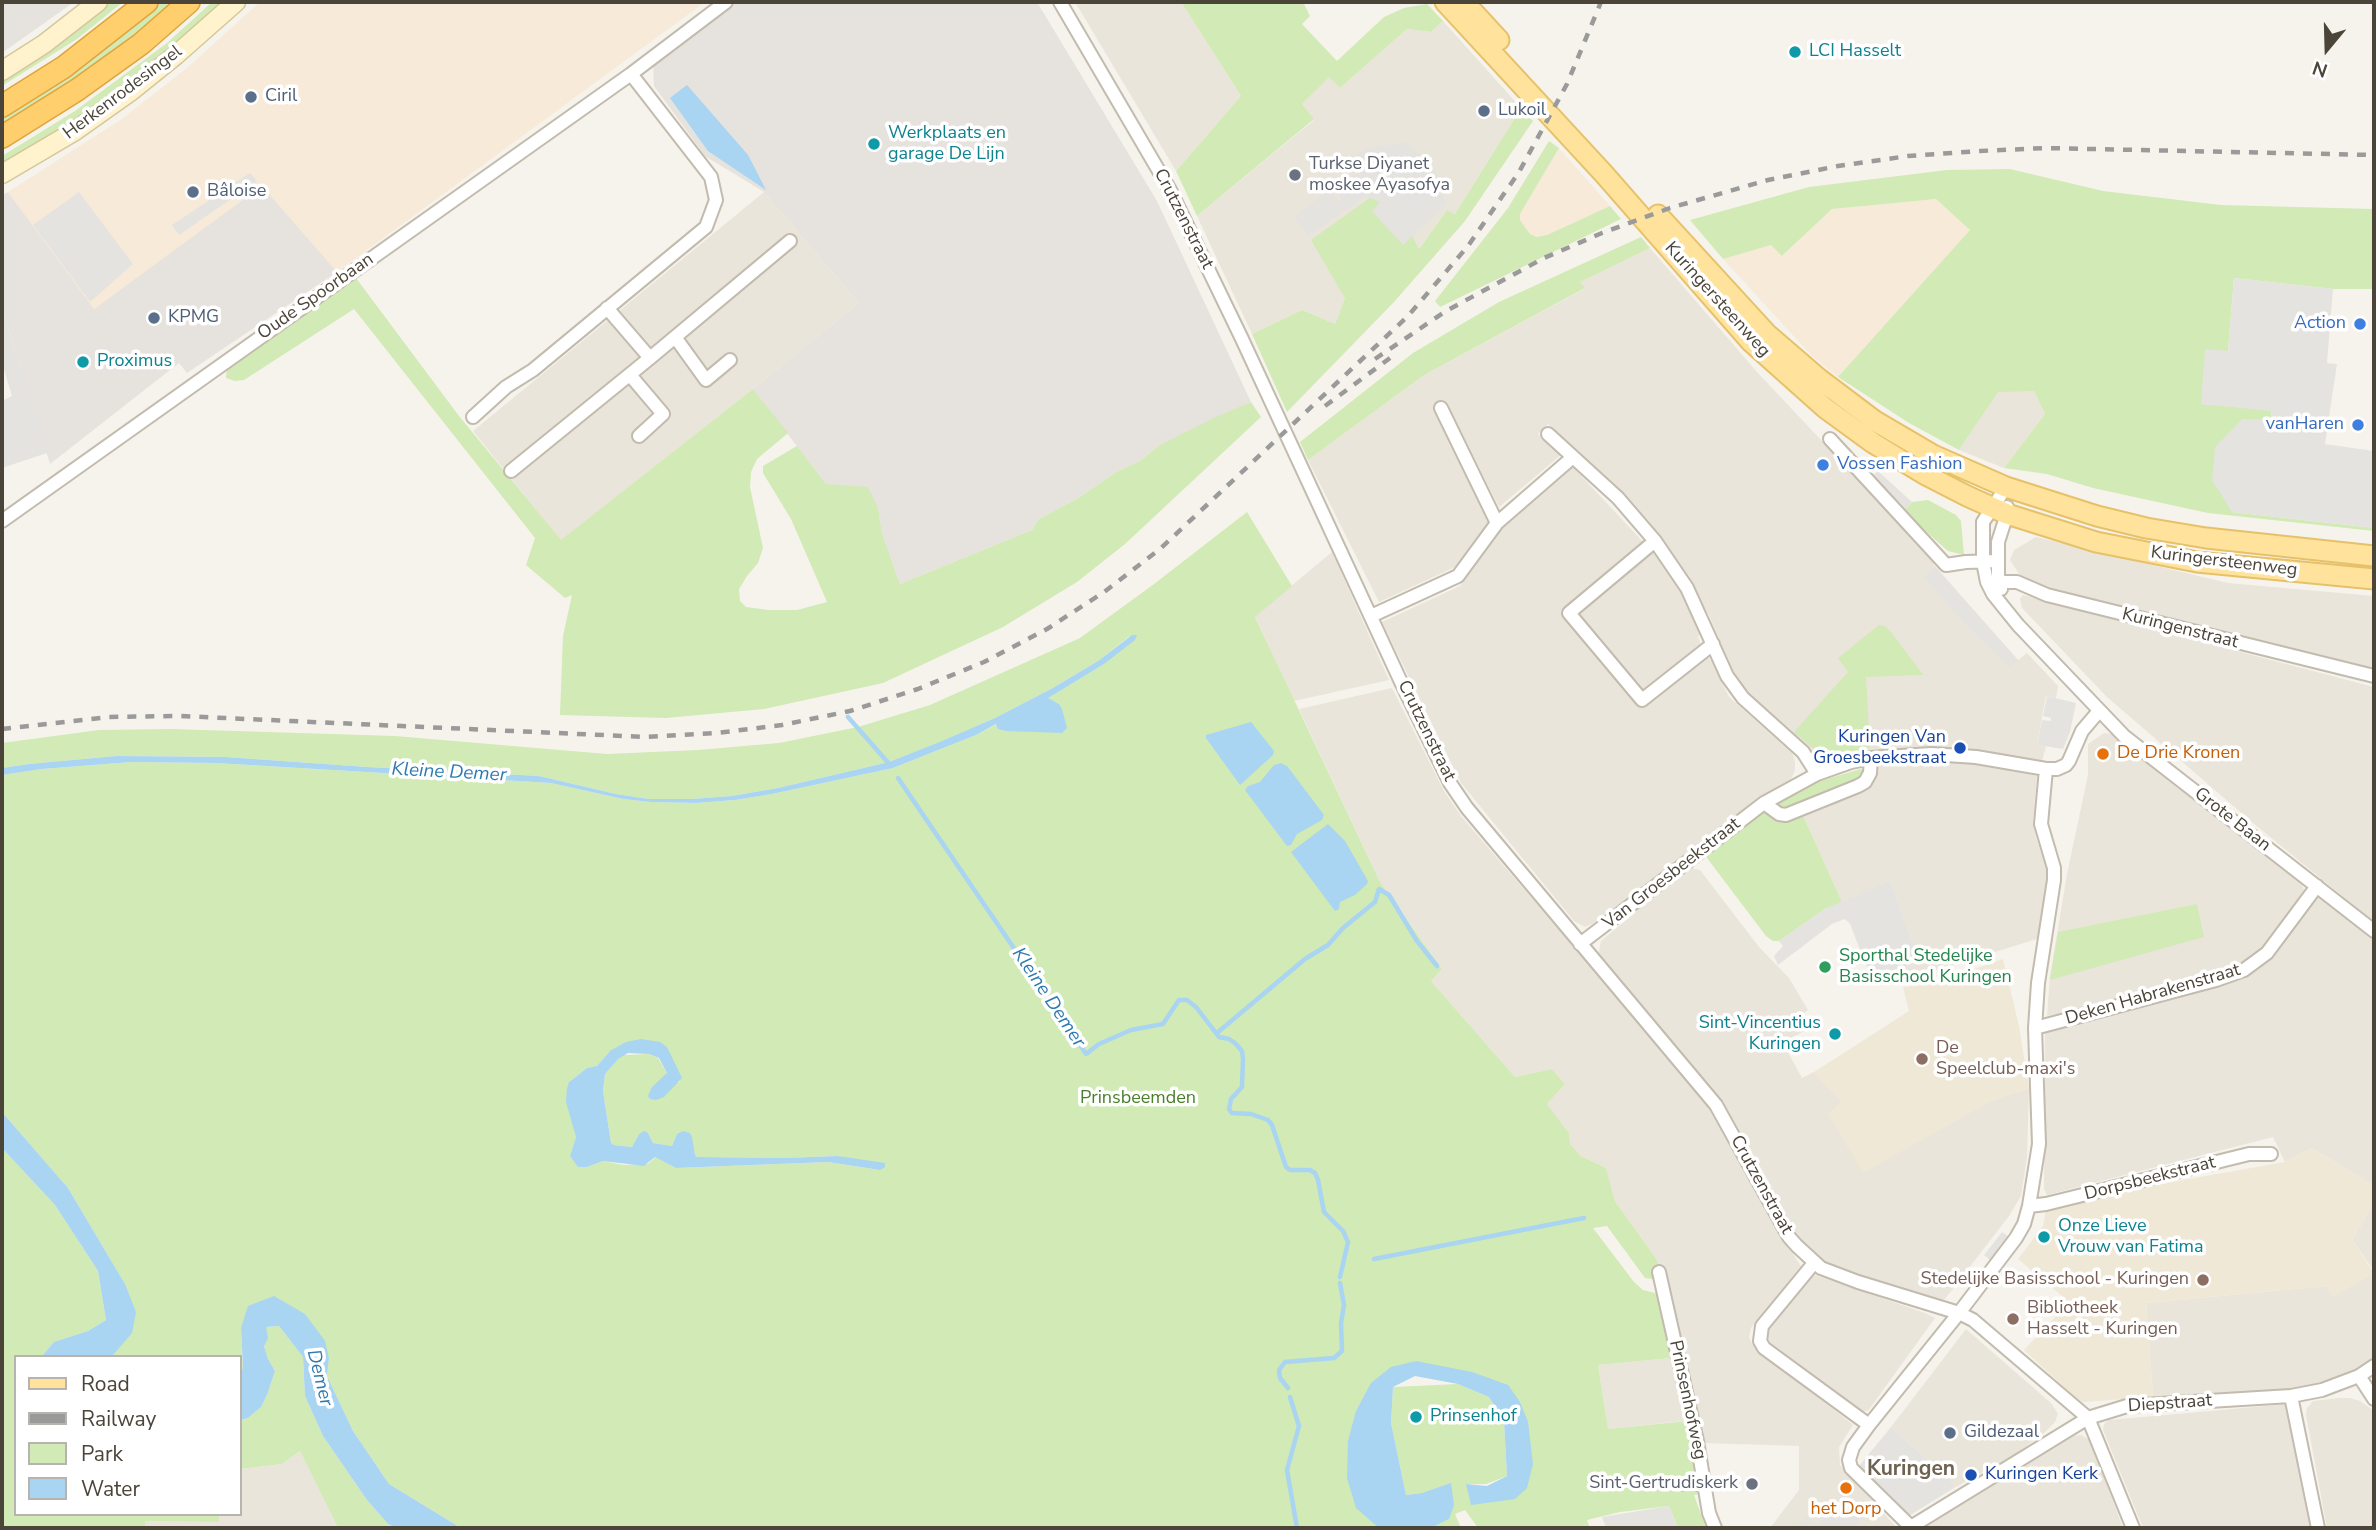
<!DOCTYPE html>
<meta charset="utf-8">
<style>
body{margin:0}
#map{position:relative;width:2376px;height:1530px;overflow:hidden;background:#f6f3ec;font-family:"Nunito Sans",sans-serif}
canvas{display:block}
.frame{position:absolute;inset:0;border:4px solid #4b4439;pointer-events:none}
.legend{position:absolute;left:14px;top:1355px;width:228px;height:161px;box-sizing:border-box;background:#fff;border:2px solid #b7b4b0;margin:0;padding:9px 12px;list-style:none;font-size:21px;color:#4b4439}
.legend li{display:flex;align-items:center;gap:14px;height:35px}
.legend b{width:35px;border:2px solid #b7b4b0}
.north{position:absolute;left:2292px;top:14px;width:70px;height:70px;-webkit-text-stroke:5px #fff;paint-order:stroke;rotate:199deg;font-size:19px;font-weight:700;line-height:28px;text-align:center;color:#4b4439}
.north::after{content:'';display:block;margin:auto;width:24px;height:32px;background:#4b4439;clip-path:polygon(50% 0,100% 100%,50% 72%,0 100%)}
</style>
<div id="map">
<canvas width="2376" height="1530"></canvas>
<div class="frame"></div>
<ul class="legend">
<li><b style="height:9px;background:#ffe39c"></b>Road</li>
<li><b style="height:9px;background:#9a9a9a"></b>Railway</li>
<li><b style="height:19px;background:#d2eab5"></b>Park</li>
<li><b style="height:19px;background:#a9d4f2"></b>Water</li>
</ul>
<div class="north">N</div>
</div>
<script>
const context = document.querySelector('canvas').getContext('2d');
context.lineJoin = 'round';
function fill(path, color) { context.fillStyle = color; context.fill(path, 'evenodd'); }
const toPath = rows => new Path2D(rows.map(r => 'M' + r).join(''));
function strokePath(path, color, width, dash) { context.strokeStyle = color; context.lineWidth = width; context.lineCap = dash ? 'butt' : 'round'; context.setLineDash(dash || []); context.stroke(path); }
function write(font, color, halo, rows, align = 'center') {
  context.font = font + ' "Nunito Sans",sans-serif'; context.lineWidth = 7; context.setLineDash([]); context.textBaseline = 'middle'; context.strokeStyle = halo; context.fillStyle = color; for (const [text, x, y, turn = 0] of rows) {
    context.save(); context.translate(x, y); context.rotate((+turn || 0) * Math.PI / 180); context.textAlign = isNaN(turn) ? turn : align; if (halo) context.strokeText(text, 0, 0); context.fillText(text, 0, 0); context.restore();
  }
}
fill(toPath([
 [1075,2,1181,2,1241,96,1176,171],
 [1443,21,1521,108,1455,214,1447,210,1418,250,1345,298,1335,324,1302,310,1252,334,1197,216,1314,120,1302,104,1329,76,1340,88,1407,29,1431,32],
 [764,192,859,303,753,389,561,541,473,431],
 [1650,248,1757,372,1933,559,1934,566,2018,660,2027,653,2058,686,2056,698,2046,696,2037,744,2046,747,2042,761,1964,749,1926,747,1870,753,1834,762,1820,759,1814,755,1748,694,1731,668,1709,615,1659,534,1588,460,1548,424,1538,434,1561,455,1499,507,1446,402,1435,405,1490,520,1455,567,1379,602,1308,460,1424,375,1584,289,1579,282],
 [1998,391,2034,391,2045,414,2004,468,1959,450],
 [1571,465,1645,544,1563,612,1642,705,1705,653,1712,662,1729,697,1792,753,1795,761,1795,770,1791,779,1775,788,1592,924,1585,927,1574,921,1461,783,1382,622,1460,586,1496,533],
 [2036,537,2228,583,2374,596,2374,671,2046,589,2019,574,2010,560,2014,550],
 [1649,551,1659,553,1682,589,1704,633,1698,636,1701,645,1645,692,1640,692,1577,616,1577,611],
 [1332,552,1389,680,1294,701,1255,616],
 [2023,595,2374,687,2374,922,2253,823,2107,697,2022,608,2020,599],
 [1392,688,1444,791,1461,816,1711,1107,1784,1241,1801,1266,1751,1328,1749,1337,1752,1344,1853,1425,1839,1447,1840,1465,1897,1528,1770,1528,1799,1490,1799,1446,1704,1443,1667,1281,1655,1257,1615,1201,1606,1168,1581,1156,1570,1144,1569,1133,1547,1104,1565,1084,1552,1069,1515,1077,1431,981,1442,969,1380,882,1299,709],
 [2104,733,2113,734,2300,881,2304,890,2270,940,2257,954,2242,963,2056,1016,2055,1014,2047,1016,2050,976,2067,874,2088,775,2088,744],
 [1918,759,1970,762,2037,776,2033,822,2036,838,2049,873,2037,939,1901,981,1897,969,1919,961,1890,882,1842,902,1801,811,1879,763],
 [1691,868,1700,870,1759,947,1789,978,1808,1010,1795,1021,1804,1031,1783,1043,1802,1078,1814,1072,1843,1102,1993,1100,2029,1088,2027,1157,2021,1196,2009,1216,1945,1299,1941,1301,1857,1277,1827,1264,1807,1249,1795,1234,1769,1182,1721,1103,1598,956,1601,941,1682,873],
 [2318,893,2374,938,2374,1186,2312,1148,2285,1162,2273,1137,2047,1195,2044,1189,2045,1031,2258,970,2272,957],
 [2374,1203,2374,1271,2352,1240],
 [2374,1273,2374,1357,2348,1375,2322,1385,2295,1389,2153,1397,2146,1303,2327,1286,2333,1296],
 [1815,1275,1925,1313,1935,1318,1868,1411,1862,1411,1770,1342,1767,1336,1768,1330,1809,1278],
 [1966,1329,2051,1403,2058,1414,2055,1422,2044,1433,2014,1455,1954,1488,1951,1480,1891,1427],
 [1671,1358,1684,1421,1608,1429,1598,1365],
 [2339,1398,2350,1398,2360,1401,2374,1411,2374,1528,2327,1528,2306,1415,2307,1408,2313,1401],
 [2288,1404,2312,1528,2143,1528,2103,1430,2104,1424,2109,1420],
 [2081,1435,2090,1440,2123,1528,1924,1528,2074,1436],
 [300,1451,338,1528,145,1528,145,1521,219,1522,219,1514,240,1514,240,1469,282,1464]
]), '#eae5da');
fill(toPath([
 [260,2,705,2,337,272,262,187,94,309,8,192,122,119,187,68],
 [1559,148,1610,206,1547,235,1537,237,1530,234,1520,220,1520,214],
 [1936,199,1970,230,1838,377,1812,356,1723,259,1771,245,1783,256,1832,209]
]), '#f7ead8');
fill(toPath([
 [2,2,74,2,2,53],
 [735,2,1037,2,1157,201,1251,402,1158,446,1140,461,1116,472,1080,497,1039,519,1032,530,900,584,882,533,878,508,826,484,753,389,859,303,764,192,705,156,654,86,653,62],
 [262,186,337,272,187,373,179,363,50,464,2,307,2,195,8,192,94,309]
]), '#e6e2dd');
fill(toPath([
 [2003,959,2019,1026,2029,1088,1993,1100,1863,1173,1828,1114,1842,1101,1814,1072,1909,1011,1903,987,1928,985],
 [2312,1148,2374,1186,2374,1203,2352,1240,2374,1273,2333,1297,2327,1286,2146,1303,2153,1397,2083,1402,2077,1399,2024,1350,2058,1314,2051,1306,2062,1296,2018,1259,2043,1226,2046,1210,2166,1183,2285,1162]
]), '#efe8d6');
fill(toPath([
 [107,2,123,2,77,39,2,86,2,77,66,36],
 [161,2,174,2,148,25,71,84,2,126,2,116,93,56],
 [212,2,223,2,98,107,44,141,2,165,2,156,75,111,167,43],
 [1181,2,1303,2,1310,16,1302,24,1337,61,1384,17,1404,8,1427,4,1443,21,1431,32,1407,29,1340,88,1329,77,1302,104,1314,119,1197,216,1176,171,1241,96],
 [1521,108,1533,121,1465,221,1394,302,1287,412,1252,334,1302,310,1335,324,1345,298,1311,240,1385,187,1419,249,1447,210,1455,214],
 [1549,141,1559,148,1520,214,1520,220,1530,234,1537,237,1547,235,1610,206,1621,219,1440,307,1435,301,1508,208],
 [2010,169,2103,191,2221,205,2374,209,2374,289,2333,289,2234,278,2228,351,2201,404,2272,410,2270,420,2232,512,2374,528,2374,531,2208,513,2093,488,2047,474,2004,468,2045,414,2034,391,1998,392,1959,450,1909,423,1838,377,1970,230,1936,199,1832,209,1782,256,1771,245,1723,259,1690,220,1809,187,1947,170],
 [1641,237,1650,248,1580,282,1585,288,1424,375,1308,460,1300,442,1413,353,1499,302],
 [356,278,459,416,561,540,753,389,788,433,757,459,751,472,750,487,763,548,758,563,747,576,739,589,740,601,746,607,769,610,797,610,827,602,791,519,763,473,763,466,797,446,826,484,868,487,878,508,882,533,900,584,1032,530,1039,519,1080,497,1116,472,1140,461,1158,446,1214,418,1251,402,1261,417,1125,544,1077,582,1003,627,883,683,764,709,666,718,560,715,563,636,572,595,565,598,526,565,535,538,354,309,244,380,235,381,226,378,227,368],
 [1928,500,1956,515,1961,521,1964,555,1948,551,1903,511,1912,502],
 [1247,512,1292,586,1255,617,1380,882,1442,969,1431,981,1515,1077,1552,1069,1565,1084,1547,1104,1569,1133,1570,1144,1581,1156,1606,1168,1615,1201,1655,1257,1667,1281,1645,1278,1607,1226,1593,1228,1634,1282,1643,1290,1659,1294,1671,1358,1598,1365,1608,1429,1688,1421,1700,1494,1694,1495,1706,1528,1678,1528,1669,1506,1620,1512,1587,1520,1590,1528,1478,1528,1465,1510,1455,1514,1461,1528,1425,1528,1451,1484,1422,1493,1406,1495,1391,1423,1393,1387,1458,1384,1489,1397,1504,1421,1507,1476,1486,1484,1466,1484,1515,1499,1518,1404,1416,1361,1371,1383,1395,1528,461,1528,389,1484,353,1431,327,1376,329,1358,305,1314,241,1328,243,1366,240,1381,240,1357,104,1357,113,1355,125,1284,68,1188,2,1112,2,775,42,769,131,762,216,763,551,783,623,799,651,802,696,803,735,800,772,794,893,768,976,735,997,724,1039,732,1059,704,1047,698,1104,664,1131,635,1098,661,1051,689,995,718,943,741,889,762,778,788,732,796,692,799,649,799,616,794,539,776,367,767,225,757,117,756,29,764,2,768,2,743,99,730,171,729,395,736,607,754,698,750,779,743,858,727,930,705,1080,638,1154,584],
 [667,1047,680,1082,652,1087,666,1077,667,1073,658,1058,649,1054,624,1055,618,1058,605,1074,603,1091,611,1143,614,1145,632,1147,639,1134,648,1133,653,1143,672,1146,677,1134,690,1133,695,1155,697,1157,785,1158,837,1156,880,1170,828,1162,676,1168,656,1157,648,1164,624,1165,603,1161,587,1167,570,1156,576,1137,569,1082,587,1068,597,1066,610,1051],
 [1879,625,1885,626,1891,632,1923,675,1866,677,1870,748,1836,758,1822,756,1794,732,1848,672,1838,658],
 [1864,768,1865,774,1863,778,1786,811,1775,805,1813,783],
 [1801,811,1842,902,1825,909,1779,941,1773,941,1766,936,1707,858,1707,854,1761,813],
 [2197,904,2204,937,2050,980,2058,932],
 [2,1148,55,1205,98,1271,106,1320,88,1331,54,1342,41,1357,16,1357,16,1514,219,1514,219,1522,145,1521,145,1528,2,1528],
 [279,1326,303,1357,305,1396,323,1436,367,1500,388,1524,397,1528,338,1528,300,1451,282,1464,240,1469,240,1420,248,1418,261,1407,267,1395,275,1371,268,1359,264,1346,266,1327]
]), '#d2eab5');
fill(toPath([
 [1407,142,1445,185,1438,192,1447,203,1403,245,1372,211,1380,202,1366,196,1308,236,1294,217,1329,190,1338,201,1342,200,1334,189,1366,168,1356,155,1366,148],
 [250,173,257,181,179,235,172,225],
 [79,192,133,264,90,302,33,225],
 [2234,278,2333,289,2327,363,2337,364,2325,444,2374,451,2374,528,2232,512,2212,480,2215,447,2242,419,2270,420,2272,411,2201,404,2205,349,2228,351],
 [2,307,47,453,2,468,2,401,12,396,2,363],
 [1878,471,1912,502,1903,511,1872,477],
 [1935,566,2018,660,2010,667,1969,628,1924,577],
 [2047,696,2076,703,2070,732,2063,749,2037,745,2042,720,2051,721,2051,718,2043,716],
 [1890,881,1919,961,1897,969,1873,983,1850,924,1845,919,1832,924,1778,965,1774,956,1783,946,1779,941,1825,909],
 [2002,1232,2009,1237,1991,1261,1984,1255],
 [1891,1427,1951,1480,1954,1488,1907,1517,1859,1466],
 [1840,1499,1851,1508,1859,1509,1859,1528,1796,1528,1806,1517,1818,1524,1828,1516],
 [1669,1506,1678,1528,1606,1528,1602,1517]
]), '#e5e3e0');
fill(toPath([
 [687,85,748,155,766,190,708,151,670,98],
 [1132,635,1137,635,1135,640,1104,664,1048,698,1059,704,1062,709,1067,728,1062,733,1006,731,998,729,996,724,976,735,893,768,772,794,735,800,696,803,651,802,623,799,551,783,216,763,131,762,42,769,2,775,2,768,29,764,117,756,225,757,367,767,539,776,616,794,649,799,692,799,732,796,778,788,889,762,942,741,995,718,1051,689,1098,661],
 [1251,722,1274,751,1273,755,1240,785,1206,738,1206,735],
 [1281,763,1287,766,1324,815,1322,820,1297,834,1291,845,1287,846,1245,790,1248,786,1260,782,1274,765],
 [1328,824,1345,841,1368,881,1367,884,1355,895,1340,902,1339,909,1335,911,1291,852],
 [641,1039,660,1042,667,1047,682,1078,664,1097,656,1100,650,1099,648,1096,652,1087,667,1073,659,1058,649,1054,628,1053,618,1059,605,1074,603,1091,611,1143,614,1145,632,1147,639,1134,644,1131,648,1133,653,1143,672,1146,677,1134,683,1131,690,1133,692,1137,695,1155,697,1157,785,1158,837,1156,885,1163,885,1167,880,1170,828,1162,676,1168,655,1157,644,1166,603,1161,587,1167,578,1167,570,1156,576,1137,566,1102,567,1088,569,1082,587,1068,597,1066,610,1051,626,1042],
 [2,1112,68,1188,125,1284,136,1312,132,1333,113,1355,41,1357,54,1342,88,1331,106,1320,98,1271,55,1205,2,1148],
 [274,1296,305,1314,325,1341,329,1358,327,1376,353,1431,389,1484,461,1528,397,1528,388,1524,367,1500,323,1436,305,1396,303,1357,279,1326,266,1327,268,1338,264,1346,268,1359,275,1371,267,1395,261,1407,248,1418,240,1420,240,1381,243,1366,241,1328,248,1306],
 [1416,1361,1472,1372,1508,1385,1520,1402,1528,1422,1533,1464,1527,1488,1515,1499,1471,1505,1466,1484,1487,1486,1507,1476,1504,1421,1489,1397,1458,1384,1415,1376,1393,1387,1391,1423,1406,1495,1422,1493,1451,1483,1454,1505,1449,1519,1430,1528,1379,1528,1356,1508,1347,1478,1348,1441,1356,1411,1371,1383,1391,1367]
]), '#a9d4f2');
strokePath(toPath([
 [848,717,891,766],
 [898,778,1086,1054,1099,1044,1131,1030,1163,1024,1179,1000,1187,1000,1196,1007,1219,1037,1229,1039,1235,1043,1242,1051,1243,1059,1242,1087,1231,1099,1229,1109,1232,1113,1251,1114,1268,1120,1272,1125,1286,1167,1290,1170,1310,1170,1315,1173,1318,1180,1324,1212,1343,1231,1348,1242,1340,1277],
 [1217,1033,1305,959,1328,945,1343,928,1375,902,1379,889,1389,895,1417,941,1437,966],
 [1374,1259,1584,1218],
 [1288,1388,1280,1378,1279,1370,1285,1362,1334,1358,1342,1351,1341,1323,1344,1305,1340,1283],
 [1290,1397,1299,1426,1287,1470,1297,1528]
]), '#a9d4f2', 4.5);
const street = toPath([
 [1060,2,1170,190,1242,339,1401,682,1450,783,1467,808,1716,1105,1789,1237,1797,1246,1821,1268,1858,1282,1959,1313,1973,1320,2088,1418,2133,1528],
 [607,308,650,358],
 [675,337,706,380,730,360],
 [630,375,663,414,639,436],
 [1441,408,1497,523],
 [473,417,506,387,533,370,706,227,716,200,711,177,631,74],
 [1548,434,1618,498,1655,541,1687,588,1727,676,1743,698,1803,752,1817,774],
 [1830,439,1946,565,1966,562,1997,561],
 [511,471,650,358,790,241],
 [2006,487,1983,522,1983,562,1987,582,1993,594,2018,625,2124,736,2374,931],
 [2,521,631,74,726,2],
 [1655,541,1569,613,1642,700,1713,644],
 [1987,582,2017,582,2047,595,2374,676],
 [2001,589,1998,581,1998,542,2007,514,2007,507],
 [1371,616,1458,576,1497,523,1573,457],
 [1764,803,1779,814,1786,815,1858,786,1865,782,1870,773,1871,758],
 [1580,944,1764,803,1817,774,1851,762,1871,758,1931,754,1976,757,2046,769,2057,769,2066,765,2069,761,2082,731,2099,711],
 [2035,1028,2216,980,2244,970,2267,953,2317,886],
 [2029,1206,2046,1204,2249,1154,2271,1154],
 [1814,1263,1762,1326,1760,1341,1764,1348,1869,1425],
 [1659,1272,1697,1441,1709,1513,1715,1528],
 [2359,1376,2374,1399],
 [2291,1396,2318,1528],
 [1684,1484,1704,1484],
 [1911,1527,1851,1468,1849,1460,1853,1447,1869,1425,1959,1313,2016,1238,2024,1224,2029,1206,2039,1144,2035,1028,2038,983,2054,880,2054,868,2041,824,2046,769],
 [1909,1528,2088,1418,2127,1406,2291,1396,2322,1390,2359,1376,2374,1366]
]);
const secondary = toPath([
 [2,71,44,44,98,2],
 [2,174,75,131,130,92,176,55,236,2]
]);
const primary = toPath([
 [1445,2,1604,174,1751,342,1825,408,1873,443,1924,474,1967,496,2007,514,2096,542,2197,562,2374,579],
 [1464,2,1499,40],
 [1658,215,1767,334,1818,378,1875,421,1933,455,2006,487,2097,516,2146,528,2206,538,2374,556]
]);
const highway = toPath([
 [2,106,64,67,147,2],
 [2,137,77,90,141,44,189,2]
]);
strokePath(street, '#c2bbae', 16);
strokePath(secondary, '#d6c79b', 21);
strokePath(primary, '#e6c16a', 23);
strokePath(highway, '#e0a43c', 24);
strokePath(street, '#fff', 12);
strokePath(secondary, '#fff3cd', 18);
strokePath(primary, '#ffe39c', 19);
strokePath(highway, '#ffcf6e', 21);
strokePath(toPath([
 [1375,359,1446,311,1544,258,1602,233,1670,208,1768,180,1838,166,1908,156,1980,151,2045,148,2374,155],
 [1325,406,1390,358],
 [2,729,109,717,180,716,646,737,717,733,782,725,850,711,918,689,984,662,1047,629,1104,592,1160,549,1408,316,1468,246,1519,172,1567,84,1601,2]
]), '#9a9a9a', 4.5, [9, 9]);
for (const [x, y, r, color] of [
 [1795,52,7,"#0f9aa8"],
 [251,97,7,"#5c6f8a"],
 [1484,111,7,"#5c6f8a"],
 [874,144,7,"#0f9aa8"],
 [1295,175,7,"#6b7280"],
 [193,192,7,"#5c6f8a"],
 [154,318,7,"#5c6f8a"],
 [2360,324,7,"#3f7fe0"],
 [83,362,7,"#0f9aa8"],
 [2358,425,7,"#3f7fe0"],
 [1823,465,7,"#3f7fe0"],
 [1960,748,7,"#1a4fb4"],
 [2103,754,7,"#e8710a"],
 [1825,967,7,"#2e9e5b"],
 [1835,1034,7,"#0f9aa8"],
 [1922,1059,7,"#8d6e63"],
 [2044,1237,7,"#0f9aa8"],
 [2203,1280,7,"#8d6e63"],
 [2013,1319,7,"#8d6e63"],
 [1416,1417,7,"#0f9aa8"],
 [1950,1433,7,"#5c6f8a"],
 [1971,1475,7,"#1a4fb4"],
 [1752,1484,7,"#6b7280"],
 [1846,1488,7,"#e8710a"]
]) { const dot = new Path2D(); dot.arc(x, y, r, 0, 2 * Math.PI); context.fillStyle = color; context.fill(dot); strokePath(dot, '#fff', 2.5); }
write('18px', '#0d838f', '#fff', [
 ["LCI Hasselt",1809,52],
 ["Werkplaats en",888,134],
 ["garage De Lijn",888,155],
 ["Proximus",97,362],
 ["Sint-Vincentius",1821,1024,"right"],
 ["Kuringen",1821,1045,"right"],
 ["Onze Lieve",2058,1227],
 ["Vrouw van Fatima",2058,1248],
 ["Prinsenhof",1430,1417]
], 'left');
write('18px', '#4b4439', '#fff', [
 ["Herkenrodesingel",123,93,-37],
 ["Crutzenstraat",1183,219,63],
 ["Oude Spoorbaan",316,297,-35],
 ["Kuringersteenweg",1717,300,48],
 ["Kuringersteenweg",2224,562,7],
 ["Kuringenstraat",2180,629,14],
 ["Crutzenstraat",1426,731,64],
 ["Grote Baan",2232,820,38],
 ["Van Groesbeekstraat",1672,874,-38],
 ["Deken Habrakenstraat",2153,995,-16],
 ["Dorpsbeekstraat",2150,1179,-14],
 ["Crutzenstraat",1761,1185,61],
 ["Prinsenhofweg",1687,1400,78],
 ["Diepstraat",2170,1404,-4]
]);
write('18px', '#4e5e75', '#fff', [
 ["Ciril",265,97],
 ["Lukoil",1498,111],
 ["Bâloise",207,192],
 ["KPMG",168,318],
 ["Gildezaal",1964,1433]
], 'left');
write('18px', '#5b616d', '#fff', [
 ["Turkse Diyanet",1309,165],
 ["moskee Ayasofya",1309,186],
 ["Sint-Gertrudiskerk",1738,1484,"right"]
], 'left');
write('18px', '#366cbe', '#fff', [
 ["Action",2346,324],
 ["vanHaren",2344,425],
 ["Vossen Fashion",1837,465,"left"]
], 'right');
write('18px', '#164399', '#fff', [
 ["Kuringen Van",1946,738],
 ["Groesbeekstraat",1946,759],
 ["Kuringen Kerk",1985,1475,"left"]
], 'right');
write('18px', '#c56008', '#fff', [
 ["De Drie Kronen",2117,754],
 ["het Dorp",1846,1510,"center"]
], 'left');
write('18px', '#27864d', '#fff', [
 ["Sporthal Stedelijke",1839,957],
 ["Basisschool Kuringen",1839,978]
], 'left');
write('18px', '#785e54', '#fff', [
 ["De",1936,1049],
 ["Speelclub-maxi's",1936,1070],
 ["Stedelijke Basisschool - Kuringen",2189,1280,"right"],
 ["Bibliotheek",2027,1309],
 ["Hasselt - Kuringen",2027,1330]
], 'left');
write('18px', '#4a7f2a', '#fff', [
 ["Prinsbeemden",1138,1099]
]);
write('italic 19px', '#2e7ab2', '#fff', [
 ["Kleine Demer",449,773,3],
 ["Kleine Demer",1048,998,56],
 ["Demer",319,1378,76]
]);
write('bold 21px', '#6e6250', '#fff', [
 ["Kuringen",1911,1470]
]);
</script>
